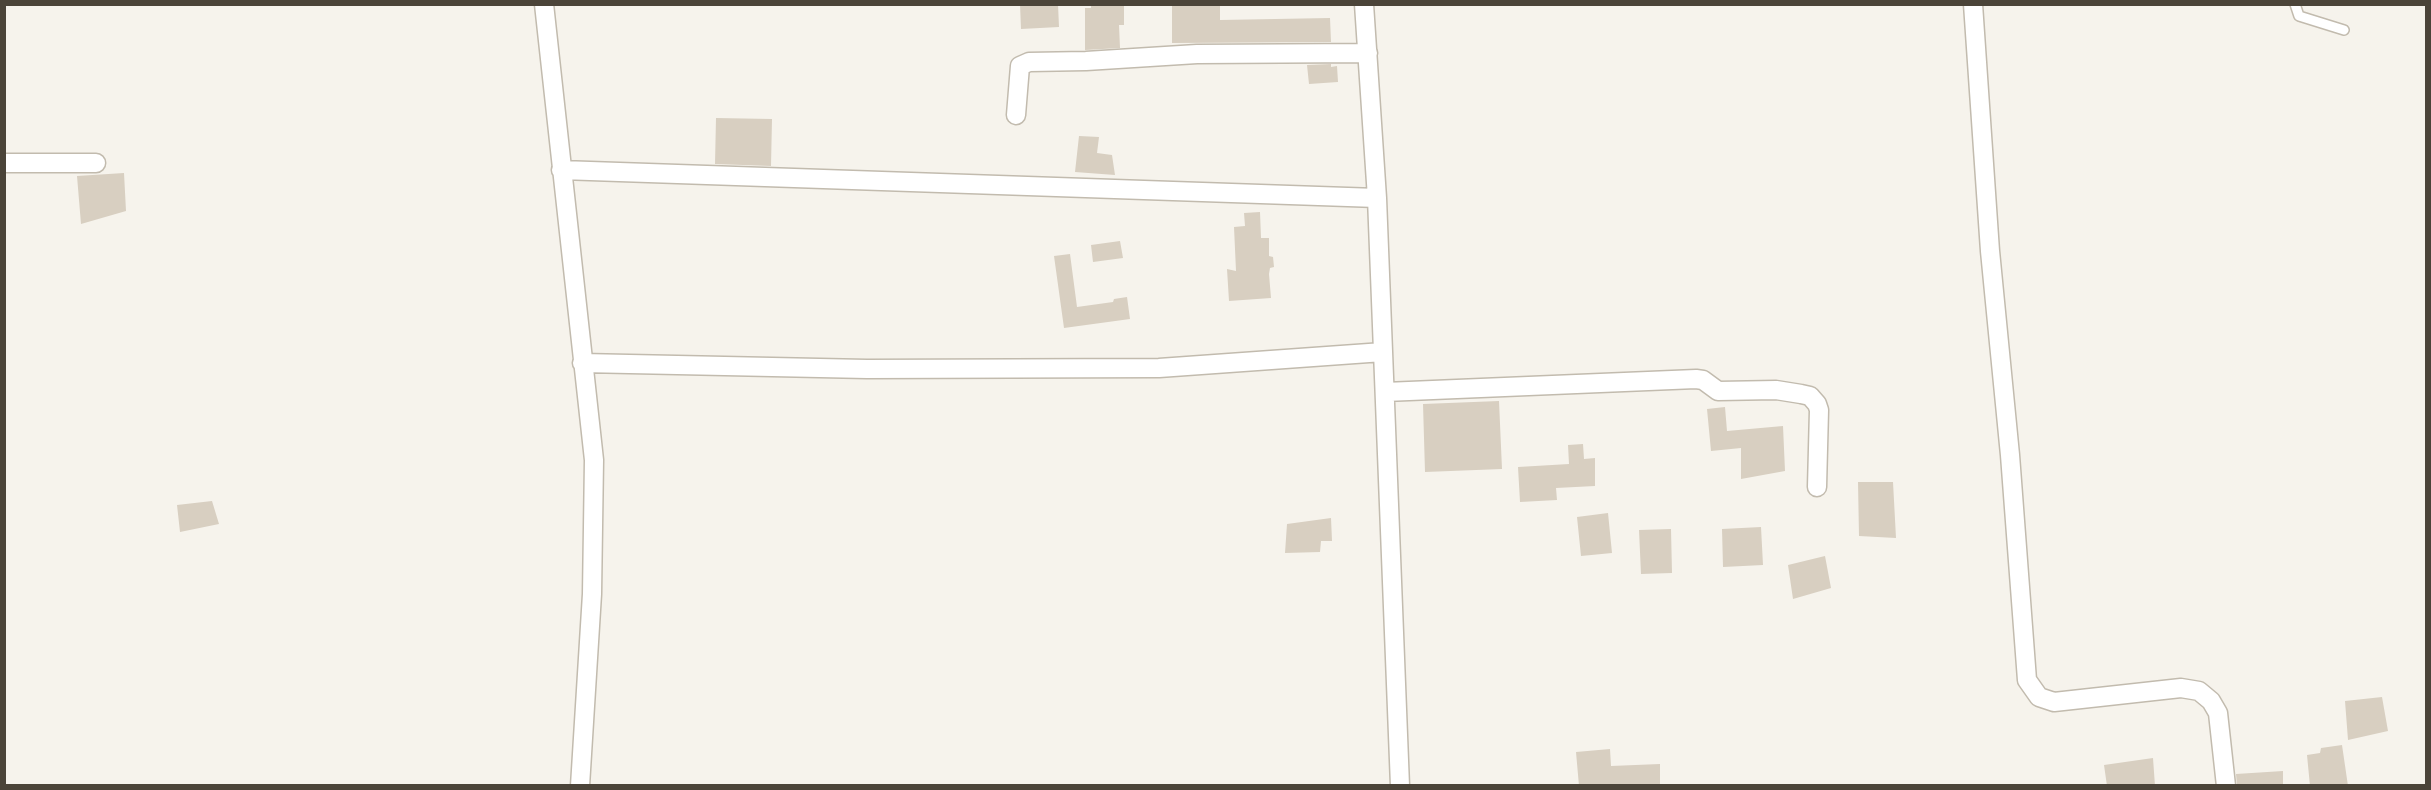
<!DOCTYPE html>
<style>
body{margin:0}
#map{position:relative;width:2431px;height:790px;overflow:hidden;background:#f6f3ec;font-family:"Varela Round",sans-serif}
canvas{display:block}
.frame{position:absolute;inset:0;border:6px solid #4b4439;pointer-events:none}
</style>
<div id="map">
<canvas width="2431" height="790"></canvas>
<div class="frame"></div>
</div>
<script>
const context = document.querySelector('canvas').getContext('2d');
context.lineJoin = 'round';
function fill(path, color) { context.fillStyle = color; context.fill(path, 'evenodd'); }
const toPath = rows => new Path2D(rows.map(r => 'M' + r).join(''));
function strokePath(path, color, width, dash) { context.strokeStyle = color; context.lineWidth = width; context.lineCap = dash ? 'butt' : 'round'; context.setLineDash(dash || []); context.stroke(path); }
fill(toPath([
 [1020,4,1058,4,1059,27,1021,29],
 [1091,4,1124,4,1124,25,1119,25,1120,48,1085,50,1085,8,1091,8],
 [1172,4,1220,4,1220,20,1330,18,1331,42,1172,43],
 [1331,64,1331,67,1337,66,1338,82,1309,84,1307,65],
 [716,118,772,119,771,166,715,164],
 [1079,136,1099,137,1097,153,1112,155,1115,175,1075,172],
 [124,173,126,211,81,224,77,176],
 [1260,212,1261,238,1269,238,1269,256,1273,257,1274,267,1270,268,1269,274,1271,298,1229,301,1227,269,1236,271,1234,227,1245,226,1244,213],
 [1120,241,1123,258,1093,262,1091,245],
 [1070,254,1077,307,1113,302,1114,299,1127,297,1130,319,1064,328,1054,256],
 [1499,401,1502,469,1425,472,1423,404],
 [1725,407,1727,431,1783,426,1785,471,1741,479,1741,448,1711,451,1707,409],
 [1583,444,1584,459,1595,458,1595,486,1556,488,1557,500,1520,502,1518,467,1569,464,1568,445],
 [1858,482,1893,482,1896,538,1859,536],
 [212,501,219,524,180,532,177,505],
 [1608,513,1612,553,1581,556,1577,517],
 [1331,518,1332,541,1321,541,1320,552,1285,553,1287,524],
 [1761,527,1763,565,1723,567,1722,529],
 [1671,529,1672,573,1641,574,1639,530],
 [1825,556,1831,588,1793,599,1788,565],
 [2382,697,2388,731,2348,740,2345,701],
 [2342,745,2348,786,2310,786,2307,755,2320,753,2321,748],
 [1610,749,1611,766,1660,764,1660,786,1579,786,1576,752],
 [2153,758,2155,786,2107,786,2104,765],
 [2283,771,2283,786,2237,786,2236,774]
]), '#d8cfc1');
const service = toPath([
 [2295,4,2299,16,2344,30]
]);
const minor = toPath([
 [544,4,594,460,592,594,580,786],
 [1364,4,1377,198,1400,786],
 [1973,4,1990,251,2010,455,2027,680,2039,697,2054,702,2181,688,2199,691,2211,701,2218,713,2226,786],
 [1016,115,1020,66,1029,62,1086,61,1197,54,1368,53],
 [4,163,96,163],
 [561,170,1377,198],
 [582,363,867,369,1159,368,1383,352],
 [1385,392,1696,379,1703,380,1718,391,1776,390,1801,394,1810,396,1817,404,1819,410,1817,487]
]);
strokePath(service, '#c2bbae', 12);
strokePath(minor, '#c2bbae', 21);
strokePath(service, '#fff', 9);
strokePath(minor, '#fff', 18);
</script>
